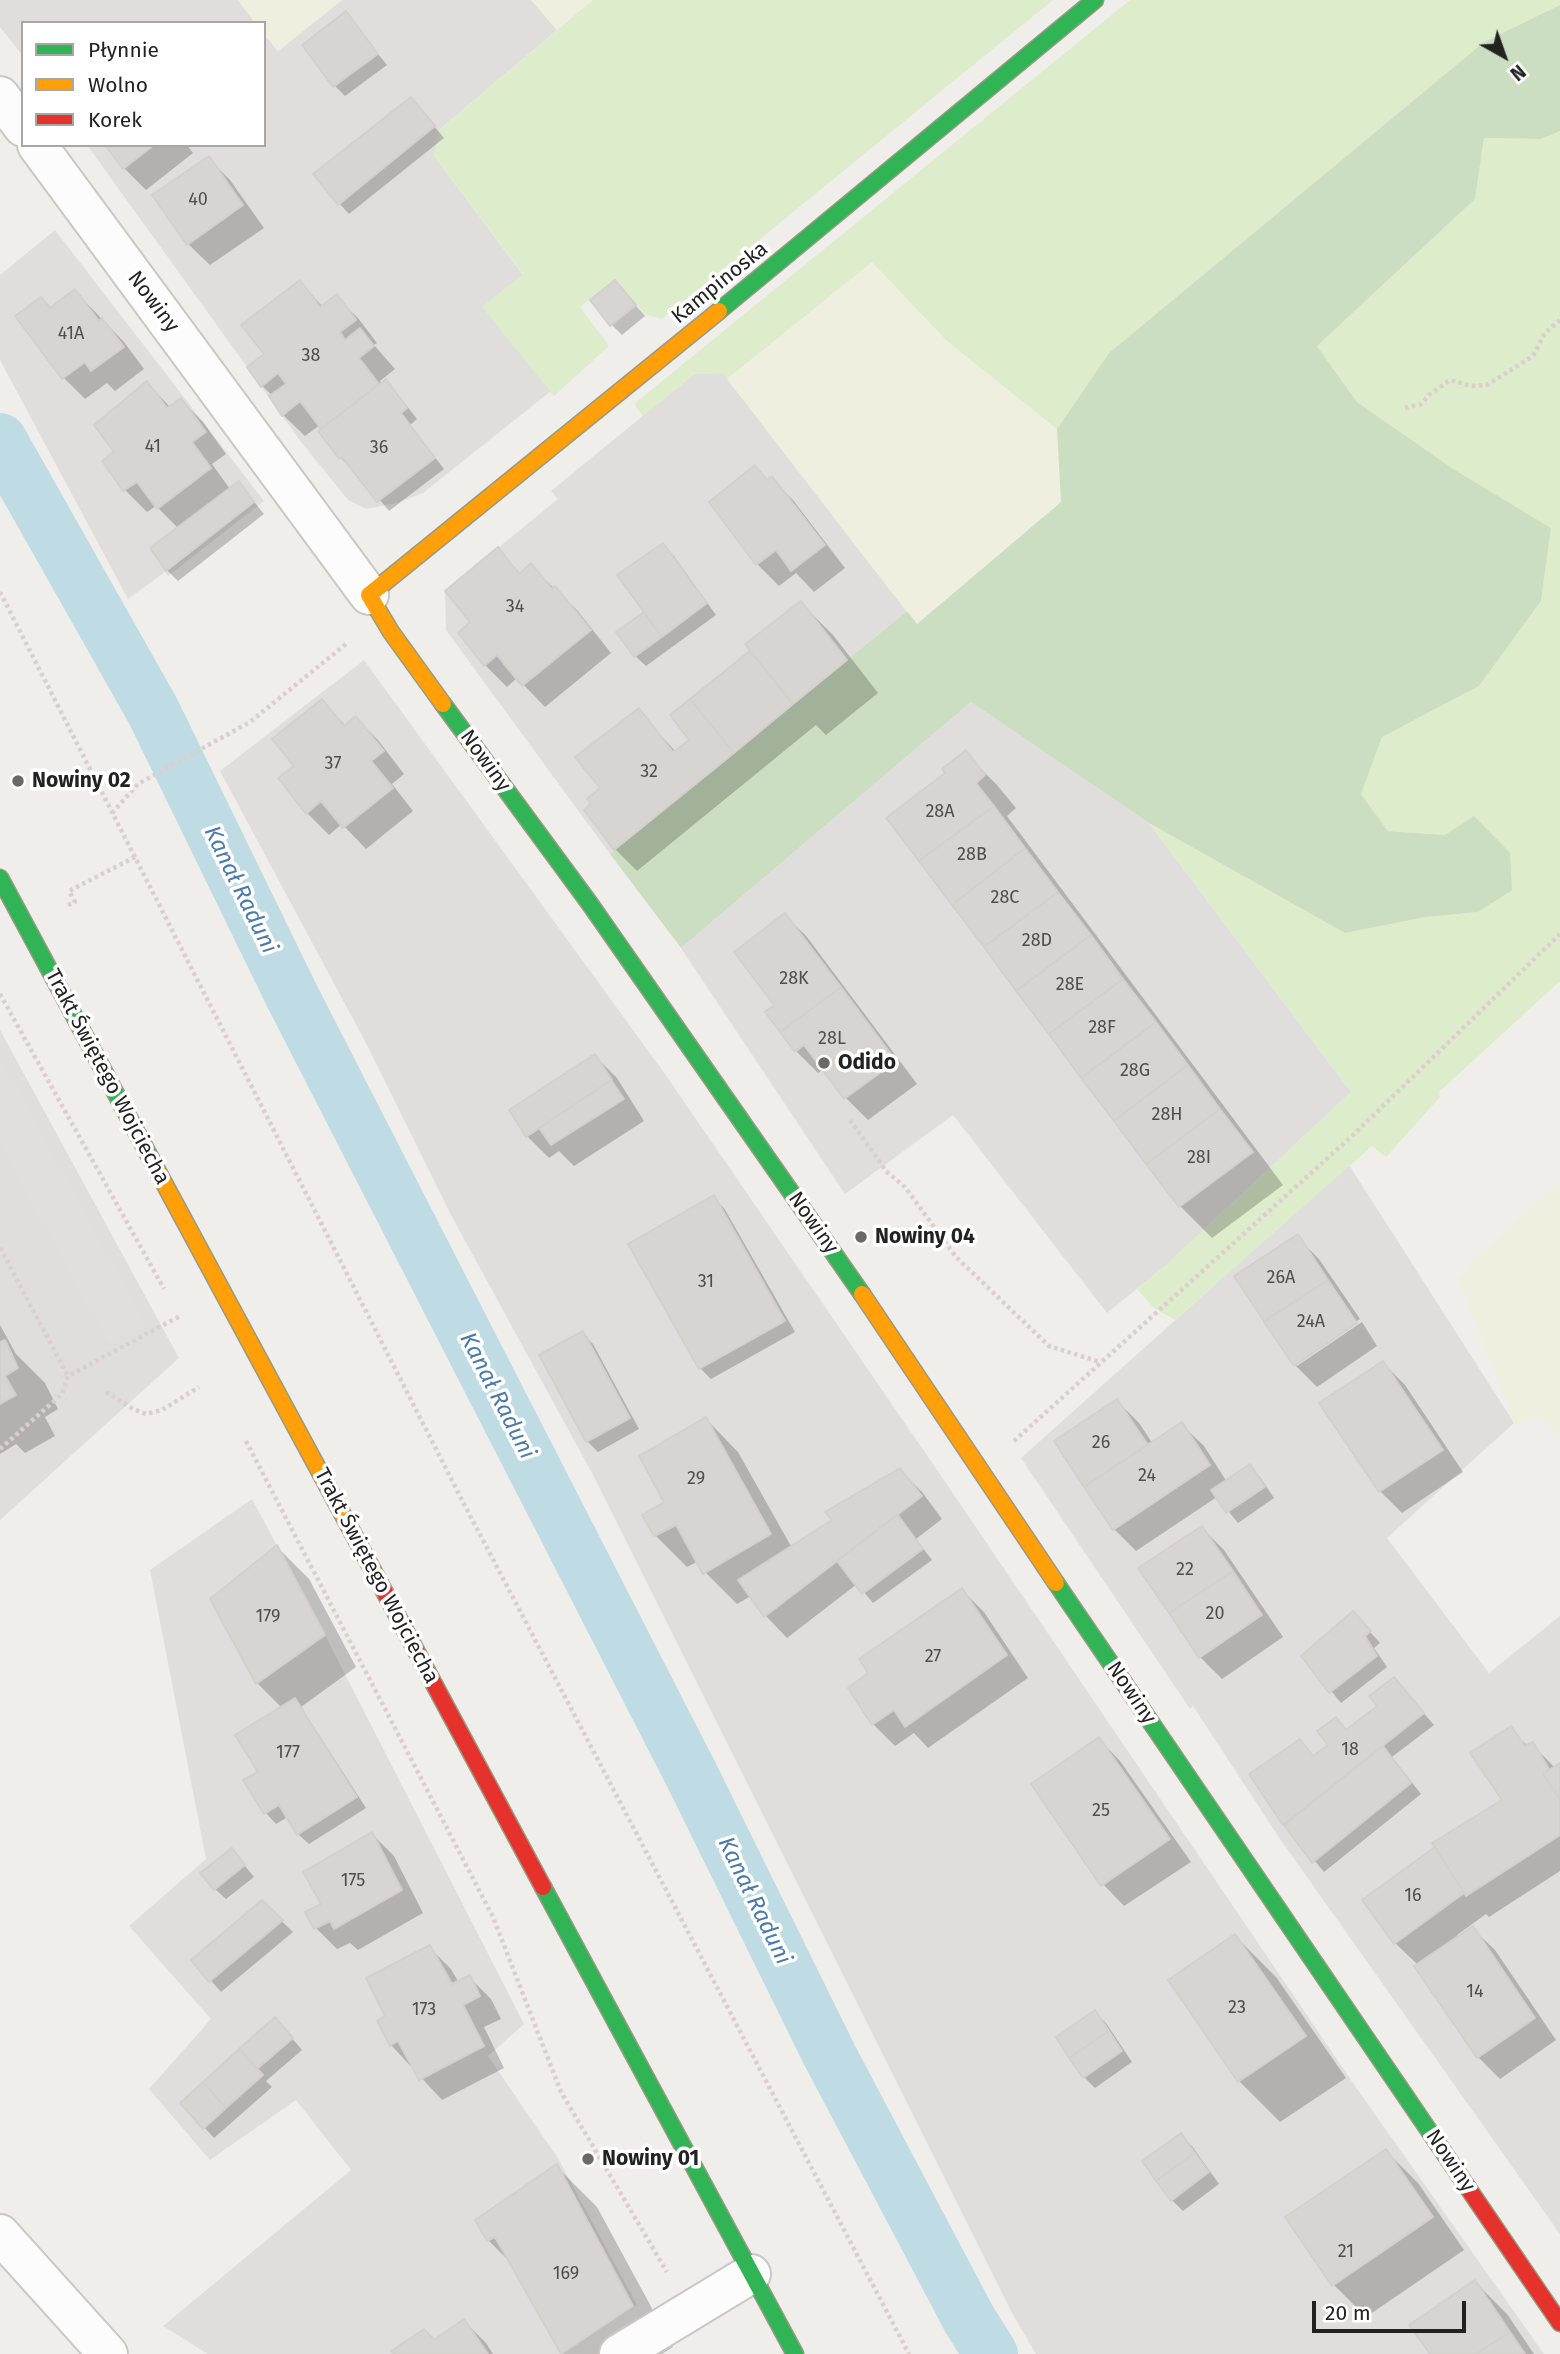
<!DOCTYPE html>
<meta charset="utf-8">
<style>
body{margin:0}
#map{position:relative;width:1560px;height:2354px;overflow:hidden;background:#f0eeeb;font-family:"Fira Sans",sans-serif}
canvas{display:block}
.legend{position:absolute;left:21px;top:21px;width:245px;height:126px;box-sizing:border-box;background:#fff;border:2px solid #a7a7a7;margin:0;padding:9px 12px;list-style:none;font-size:21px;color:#222}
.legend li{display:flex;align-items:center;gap:14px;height:35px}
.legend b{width:35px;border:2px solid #a7a7a7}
.north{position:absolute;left:1469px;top:21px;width:70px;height:70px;-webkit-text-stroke:5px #fff;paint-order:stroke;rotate:140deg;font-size:19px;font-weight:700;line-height:28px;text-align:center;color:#222}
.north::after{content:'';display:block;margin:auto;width:24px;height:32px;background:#222;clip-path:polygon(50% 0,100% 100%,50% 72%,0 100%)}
.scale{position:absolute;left:1312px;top:2301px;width:154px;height:32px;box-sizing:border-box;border:4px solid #222;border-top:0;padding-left:9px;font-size:21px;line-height:24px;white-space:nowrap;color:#222;-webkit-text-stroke:5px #fff;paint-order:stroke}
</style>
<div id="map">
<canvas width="1560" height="2354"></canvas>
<ul class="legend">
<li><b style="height:9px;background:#30b455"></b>Płynnie</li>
<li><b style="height:9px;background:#ff9f0a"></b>Wolno</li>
<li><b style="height:9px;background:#e5322d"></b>Korek</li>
</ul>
<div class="north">N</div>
<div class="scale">20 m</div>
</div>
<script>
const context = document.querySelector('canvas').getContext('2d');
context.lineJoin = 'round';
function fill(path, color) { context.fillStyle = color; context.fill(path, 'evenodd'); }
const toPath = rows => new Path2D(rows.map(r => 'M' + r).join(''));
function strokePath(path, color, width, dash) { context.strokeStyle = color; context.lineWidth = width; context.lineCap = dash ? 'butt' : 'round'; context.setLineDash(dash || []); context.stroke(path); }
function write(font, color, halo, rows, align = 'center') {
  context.font = font + ' "Fira Sans",sans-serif'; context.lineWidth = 7; context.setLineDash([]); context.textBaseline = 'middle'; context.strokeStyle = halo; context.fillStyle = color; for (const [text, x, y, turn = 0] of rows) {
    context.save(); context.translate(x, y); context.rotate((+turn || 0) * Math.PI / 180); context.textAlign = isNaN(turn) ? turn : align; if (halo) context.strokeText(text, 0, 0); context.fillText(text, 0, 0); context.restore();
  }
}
fill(toPath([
 [0,0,238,0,255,23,23,23,23,56,0,27],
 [342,0,531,0,557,30,440,129,434,156,523,275,483,307,551,391,423,493,397,503,366,509,348,500,301,442,87,145,264,145,264,34,278,51],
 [55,230,264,501,168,576,165,572,128,599,0,360,0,275],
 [723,373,907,611,610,854,446,630,445,591,558,499,551,491,694,374],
 [364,660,665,1074,948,1486,1353,2083,1544,2354,1036,2354,1012,2313,593,1475,451,1215,367,1045,220,771],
 [971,702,1149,823,1351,1092,1165,1266,1107,1313,953,1115,845,1194,681,948],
 [0,1030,179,1358,0,1520],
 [1349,1165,1514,1423,1387,1538,1489,1673,1560,1616,1560,2234,1280,1839,1193,1706,1190,1709,1021,1458],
 [252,1499,325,1635,524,2024,488,2056,559,2160,637,2305,563,2354,208,2354,163,2326,351,2170,296,2100,210,2160,149,2089,211,2019,129,1926,206,1859,150,1570]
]), '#dfdedc');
fill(toPath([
 [238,0,342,0,278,51,264,34,264,23,255,23],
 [531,0,593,0,557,30],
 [872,261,947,341,1057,429,1061,501,916,624,727,379],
 [1560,1182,1560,1435,1539,1417,1514,1423,1458,1279,1475,1258]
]), '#efefdf');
fill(toPath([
 [593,0,1053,0,662,319,644,314,616,279,580,307,609,346,554,396,482,307,523,274,434,156,440,129],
 [1130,0,1560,0,1560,5,1484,42,1109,353,1057,429,947,341,872,262,727,379,723,373,694,374,643,416,634,404],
 [1560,131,1560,981,1439,1092,1440,1097,1386,1157,1372,1146,1175,1320,1154,1308,1137,1289,1165,1266,1351,1092,1149,823,1345,933,1426,917,1478,912,1445,835,1388,831,1361,794,1382,737,1479,686,1541,601,1551,528,1453,470,1357,402,1317,346,1475,199,1484,138,1541,139]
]), '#ddeccb');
fill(toPath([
 [1560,5,1560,131,1541,139,1484,138,1475,199,1317,346,1357,402,1453,469,1551,528,1541,601,1479,686,1382,737,1361,794,1388,831,1445,835,1474,816,1510,853,1512,890,1478,912,1426,917,1345,933,1149,823,971,702,681,948,610,854,907,611,917,624,1061,502,1057,429,1109,353,1484,42]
]), '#cbdec1');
fill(toPath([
 [0,1058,145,1324,109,1343,0,1144]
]), '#e0dfde');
fill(toPath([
 [345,14,387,65,345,96,335,86],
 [411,99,444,138,349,214,339,203],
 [107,145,187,145,193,153,146,190,124,168],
 [208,158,230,180,264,228,210,265,188,244],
 [300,282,323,307,336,297,358,318,377,343,374,345,395,369,380,381,382,384,386,381,396,392,417,419,410,425,444,469,389,511,353,467,351,469,341,458,320,432,324,429,320,425,305,436,283,415,273,396,262,386,266,355],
 [615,282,645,316,622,335,611,324],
 [75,291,124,342,144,369,115,391,107,383,85,399,63,377,51,309],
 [147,383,171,408,181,400,203,422,226,454,212,464,230,489,239,483,264,514,178,581,167,570,179,529,156,506,147,512,125,490,104,461,117,452],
 [755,467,769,481,772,479,793,500,845,568,814,592,796,573,779,586,757,564],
 [663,546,674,556,716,615,646,666,635,656],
 [498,550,521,574,531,566,577,610,611,653,545,707,517,678,507,687,485,665,473,623],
 [801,603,833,635,878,693,826,735,816,725,637,871,615,849,593,805,638,710,676,752,692,740],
 [322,701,346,726,356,718,378,740,404,774,392,784,413,811,366,849,342,824,329,835,307,813,280,779,296,766],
 [965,753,997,785,1016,808,1007,816,1283,1185,1212,1238,1180,1206,947,774],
 [785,915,807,937,917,1084,868,1120,846,1098,824,1069,818,1073,796,1051,776,1005],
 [595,1056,617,1078,644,1121,574,1166,559,1151,549,1158,527,1136,511,1111],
 [713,1197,724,1208,795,1332,711,1379,700,1368,630,1245],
 [1297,1237,1319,1259,1360,1319,1297,1361,1297,1366,1362,1322,1377,1346,1317,1387,1295,1365,1237,1277],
 [0,1325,16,1354,45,1383,58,1409,45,1417,55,1436,25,1453,16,1444,0,1454],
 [582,1333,593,1344,639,1429,598,1452,587,1441],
 [1383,1363,1405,1385,1463,1472,1402,1513,1380,1491],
 [1117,1401,1139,1423,1153,1444,1182,1425,1204,1446,1227,1482,1250,1466,1260,1477,1274,1498,1238,1523,1217,1497,1136,1551,1114,1529],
 [706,1419,738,1452,792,1548,835,1521,900,1470,922,1492,942,1519,916,1539,932,1560,873,1603,857,1584,787,1638,766,1616,751,1596,737,1604,705,1572,699,1561,687,1567,655,1535,644,1516,666,1503],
 [1202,1528,1224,1550,1283,1637,1222,1679,1200,1657],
 [277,1547,309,1579,356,1667,301,1707,366,1808,309,1844,298,1834,288,1817,276,1824,266,1813,260,1773,282,1708,257,1683],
 [962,1590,984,1612,1028,1678,928,1748,914,1733,895,1746,873,1724,850,1689,870,1674],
 [1363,1624,1380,1643,1374,1648,1387,1667,1341,1703,1303,1657],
 [1404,1690,1434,1725,1392,1757,1421,1794,1324,1872,1284,1824,1251,1775,1300,1741,1315,1757,1330,1745,1336,1719,1347,1731],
 [1510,1729,1528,1746,1532,1744,1555,1768,1560,1765,1560,1871,1489,1917,1486,1914,1457,1935,1459,1938,1473,1929,1495,1950,1556,2040,1500,2079,1478,2057,1418,1965,1395,1943,1365,1901,1504,1801],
 [1099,1739,1120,1761,1191,1862,1124,1906,1103,1884],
 [372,1834,394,1856,423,1913,358,1950,350,1943,337,1949,315,1927,324,1905],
 [232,1850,254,1877,226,1899,215,1889],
 [262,1902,293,1932,221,1992,193,1960],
 [1235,1936,1276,1977,1346,2078,1280,2122,1239,2081],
 [429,1947,451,1969,459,1983,469,1977,491,1999,501,2019,484,2027,504,2068,442,2100,391,2045,387,2017],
 [1095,2012,1106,2023,1132,2062,1095,2088,1084,2077,1058,2038],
 [285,2030,302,2050,266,2081,272,2087,214,2138,204,2127],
 [1181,2135,1192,2146,1219,2184,1183,2211,1172,2200,1144,2161],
 [1386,2151,1418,2183,1464,2250,1366,2317,1334,2285],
 [556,2166,597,2207,673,2347,662,2354,562,2354,513,2265,488,2240,477,2221],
 [1475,2282,1507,2314,1534,2354,1432,2354],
 [464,2321,486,2343,493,2354,396,2354,435,2342]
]), '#0003');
strokePath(toPath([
 [0,440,153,711,292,996,692,1776,830,2056,969,2319,991,2354]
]), '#bfdbe3', 54);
const building = toPath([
 [346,11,378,54,333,87,302,45,346,11],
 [411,97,435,126,338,205,313,174,411,97],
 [105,145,154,145,123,169,105,145],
 [209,156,243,205,187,245,152,195,209,156],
 [300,280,320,307,337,294,356,320,340,332,345,340,360,328,374,346,359,358,379,384,321,429,300,401,282,416,269,396,286,384,278,373,261,387,247,367,264,354,241,325,300,280],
 [615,280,636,305,610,326,590,300,615,280],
 [75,289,99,321,102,318,124,347,91,371,85,362,62,379,15,316,41,297,50,308,75,289],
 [386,379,407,408,401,413,435,458,377,502,342,457,339,459,318,431,386,379],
 [147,381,167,408,181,398,206,432,192,442,211,468,157,509,137,482,123,491,102,461,114,452,94,425,147,381],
 [755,465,767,480,772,476,825,545,791,571,776,550,756,565,709,502,755,465],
 [239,481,254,502,166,571,150,548,239,481],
 [663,543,707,603,662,637,617,575,663,543],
 [498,547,519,574,531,563,552,589,555,586,591,630,522,686,497,655,484,666,458,633,470,622,445,591,498,547],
 [801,601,847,660,793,704,745,644,801,601],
 [644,612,662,637,634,657,616,632,644,612],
 [750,651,793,704,734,753,690,699,750,651],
 [322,699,344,726,356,716,384,751,371,761,393,788,343,828,321,801,306,814,278,778,294,766,272,739,322,699],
 [690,699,734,753,614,850,584,810,591,804,587,799,600,788,575,757,639,708,673,752,689,740,670,715,690,699],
 [966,750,985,775,976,783,994,806,919,861,886,818,945,773,942,769,966,750],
 [994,806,1025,848,952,905,919,861,994,806],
 [1025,848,1058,892,984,947,952,905,1025,848],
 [1058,892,1091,935,1016,991,984,947,1058,892],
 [785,913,841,987,780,1032,765,1012,774,1005,734,952,785,913],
 [1091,935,1123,979,1049,1034,1016,991,1091,935],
 [1123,979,1156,1022,1081,1078,1049,1034,1123,979],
 [841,987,896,1061,844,1099,804,1045,795,1052,780,1032,841,987],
 [1156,1022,1188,1065,1114,1121,1081,1078,1156,1022],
 [595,1054,612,1080,526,1137,509,1110,595,1054],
 [1188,1065,1220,1109,1146,1164,1114,1121,1188,1065],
 [611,1080,624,1099,551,1145,539,1128,611,1080],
 [1220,1109,1253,1152,1179,1207,1146,1164,1220,1109],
 [714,1195,785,1321,699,1369,628,1244,714,1195],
 [1298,1234,1328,1280,1264,1321,1234,1276,1298,1234],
 [1328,1280,1357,1323,1294,1366,1264,1322,1328,1280],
 [583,1331,630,1418,586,1442,539,1355,583,1331],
 [5,1340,18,1368,5,1376,16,1395,0,1404,0,1342,5,1340],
 [1383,1361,1443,1450,1379,1492,1319,1403,1383,1361],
 [1117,1399,1148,1445,1084,1487,1054,1441,1117,1399],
 [706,1417,771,1534,703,1574,676,1525,654,1536,642,1515,664,1502,639,1456,706,1417],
 [1182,1422,1210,1465,1113,1530,1084,1487,1182,1422],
 [1250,1464,1265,1487,1226,1513,1211,1490,1250,1464],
 [900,1468,922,1496,764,1617,738,1580,832,1520,825,1512,900,1468],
 [897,1514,923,1549,862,1594,837,1561,897,1514],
 [1202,1526,1233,1571,1169,1613,1138,1568,1202,1526],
 [277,1545,325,1635,256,1684,210,1599,277,1545],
 [1233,1571,1262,1615,1199,1658,1169,1613,1233,1571],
 [962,1588,1007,1655,905,1727,894,1710,872,1725,848,1688,868,1673,859,1659,962,1588],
 [1353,1611,1371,1631,1365,1636,1377,1656,1329,1693,1301,1656,1353,1611],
 [1394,1677,1424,1713,1283,1825,1249,1774,1300,1739,1313,1756,1328,1745,1317,1731,1336,1717,1346,1730,1377,1706,1369,1696,1394,1677],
 [295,1698,357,1797,297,1835,279,1805,264,1814,243,1780,258,1772,235,1735,295,1698],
 [1511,1726,1525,1746,1533,1742,1549,1769,1543,1774,1560,1800,1560,1835,1466,1896,1432,1843,1502,1800,1470,1753,1511,1726],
 [1099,1737,1170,1839,1101,1886,1031,1784,1099,1737],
 [1383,1746,1411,1783,1312,1863,1284,1825,1383,1746],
 [1560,1763,1560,1800,1543,1774,1560,1763],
 [372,1832,402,1890,334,1929,330,1921,314,1929,305,1912,321,1904,303,1872,372,1832],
 [1435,1847,1464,1893,1394,1944,1362,1900,1435,1847],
 [232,1848,245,1865,214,1890,200,1873,232,1848],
 [262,1900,283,1920,209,1982,191,1960,262,1900],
 [1473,1926,1535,2018,1477,2058,1414,1966,1473,1926],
 [1235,1934,1306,2036,1238,2082,1168,1980,1235,1934],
 [430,1945,452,1984,470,1975,480,1996,463,2005,484,2046,419,2080,398,2041,390,2046,377,2021,385,2016,366,1978,430,1945],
 [1095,2010,1109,2031,1069,2058,1056,2037,1095,2010],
 [275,2017,293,2038,257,2069,239,2049,275,2017],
 [1109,2031,1122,2051,1083,2078,1069,2058,1109,2031],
 [239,2049,263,2075,226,2108,203,2082,239,2049],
 [203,2082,226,2108,203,2129,180,2103,203,2082],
 [1181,2133,1195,2153,1156,2181,1142,2161,1181,2133],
 [1386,2149,1433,2217,1332,2286,1285,2217,1386,2149],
 [1195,2153,1209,2172,1171,2201,1156,2181,1195,2153],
 [557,2164,633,2306,561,2354,495,2237,487,2241,475,2220,557,2164],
 [1475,2280,1510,2332,1476,2354,1430,2354,1409,2325,1475,2280],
 [464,2319,488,2354,394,2354,391,2351,424,2329,434,2340,464,2319],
 [1510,2332,1525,2354,1476,2354,1510,2332]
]);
fill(building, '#d7d4d2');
strokePath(building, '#d3d0cc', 2);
const street = toPath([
 [0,96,23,127],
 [37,145,369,595],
 [0,2234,108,2354],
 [619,2354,751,2274]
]);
const fast = toPath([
 [719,311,1095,0],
 [443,704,590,904,862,1294],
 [0,878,151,1159],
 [1056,1583,1468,2188],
 [543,1887,795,2354]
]);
const slow = toPath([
 [443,704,391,632,369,595,719,311],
 [151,1159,377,1578],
 [862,1294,1056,1583]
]);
const jam = toPath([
 [377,1578,543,1887],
 [1468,2188,1560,2323]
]);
strokePath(street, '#c9c8c7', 42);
strokePath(fast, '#999a82', 19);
strokePath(slow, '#999a82', 19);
strokePath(jam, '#999a82', 19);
strokePath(toPath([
 [1405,408,1421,404,1430,394,1450,380,1472,386,1487,385,1533,356,1545,333,1560,320],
 [0,592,464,1504,909,2354],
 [112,813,138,784,250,722,346,644],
 [68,905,75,902,69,891,135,857],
 [0,994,164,1289],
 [850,1120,886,1171,905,1187,956,1257,1049,1346,1100,1362],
 [0,1248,68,1376],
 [106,1392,133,1409,146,1414,162,1410,199,1387],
 [246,1441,493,1917,561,2092,667,2272],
 [1014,1441,1350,1138,1560,934],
 [0,1449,62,1394,68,1376,180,1316]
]), '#dccecd', 4.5, [3.5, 3.5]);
strokePath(street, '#fdfcfc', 38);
strokePath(fast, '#30b455', 16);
strokePath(slow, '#ff9f0a', 16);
strokePath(jam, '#e5322d', 16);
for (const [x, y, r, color] of [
 [18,781,7,"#6a6968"],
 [824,1063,7,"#6a6968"],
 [861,1237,7,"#6a6968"],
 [588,2159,7,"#6a6968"]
]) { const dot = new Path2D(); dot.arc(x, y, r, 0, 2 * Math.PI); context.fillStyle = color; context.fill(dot); strokePath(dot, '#fff', 2.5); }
write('18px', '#4f4e4e', null, [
 ["40",198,200],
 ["41A",71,334],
 ["38",311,356],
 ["41",153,447],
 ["36",379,448],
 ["34",515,607],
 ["37",333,764],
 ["32",649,772],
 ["28A",940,812],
 ["28B",972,855],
 ["28C",1005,898],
 ["28D",1037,941],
 ["28K",794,979],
 ["28E",1070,985],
 ["28F",1102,1028],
 ["28L",832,1039],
 ["28G",1135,1071],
 ["28H",1167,1115],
 ["28I",1199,1158],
 ["26A",1281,1278],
 ["31",706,1282],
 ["24A",1311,1322],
 ["26",1101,1443],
 ["24",1147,1476],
 ["29",696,1479],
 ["22",1185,1570],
 ["20",1215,1614],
 ["179",268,1617],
 ["27",933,1657],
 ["18",1350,1750],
 ["177",288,1753],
 ["25",1101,1811],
 ["175",353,1881],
 ["16",1413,1896],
 ["14",1475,1992],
 ["23",1237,2008],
 ["173",424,2010],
 ["21",1346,2252],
 ["169",566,2274]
]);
write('21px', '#222', '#fff', [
 ["Kampinoska",720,283,-39],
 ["Nowiny",153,302,53],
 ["Nowiny",485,761,54],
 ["Trakt Świętego Wojciecha",107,1077,62],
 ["Nowiny",813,1223,55],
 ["Trakt Świętego Wojciecha",376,1576,62],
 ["Nowiny",1131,1693,56],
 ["Nowiny",1450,2161,56]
]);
write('bold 21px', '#222', '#fff', [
 ["Nowiny 02",32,781],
 ["Odido",838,1063],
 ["Nowiny 04",875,1237],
 ["Nowiny 01",602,2159]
], 'left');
write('italic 23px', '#4a7aab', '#fff', [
 ["Kanał Raduni",240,890,64],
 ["Kanał Raduni",497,1396,63],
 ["Kanał Raduni",754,1901,64]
]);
</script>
